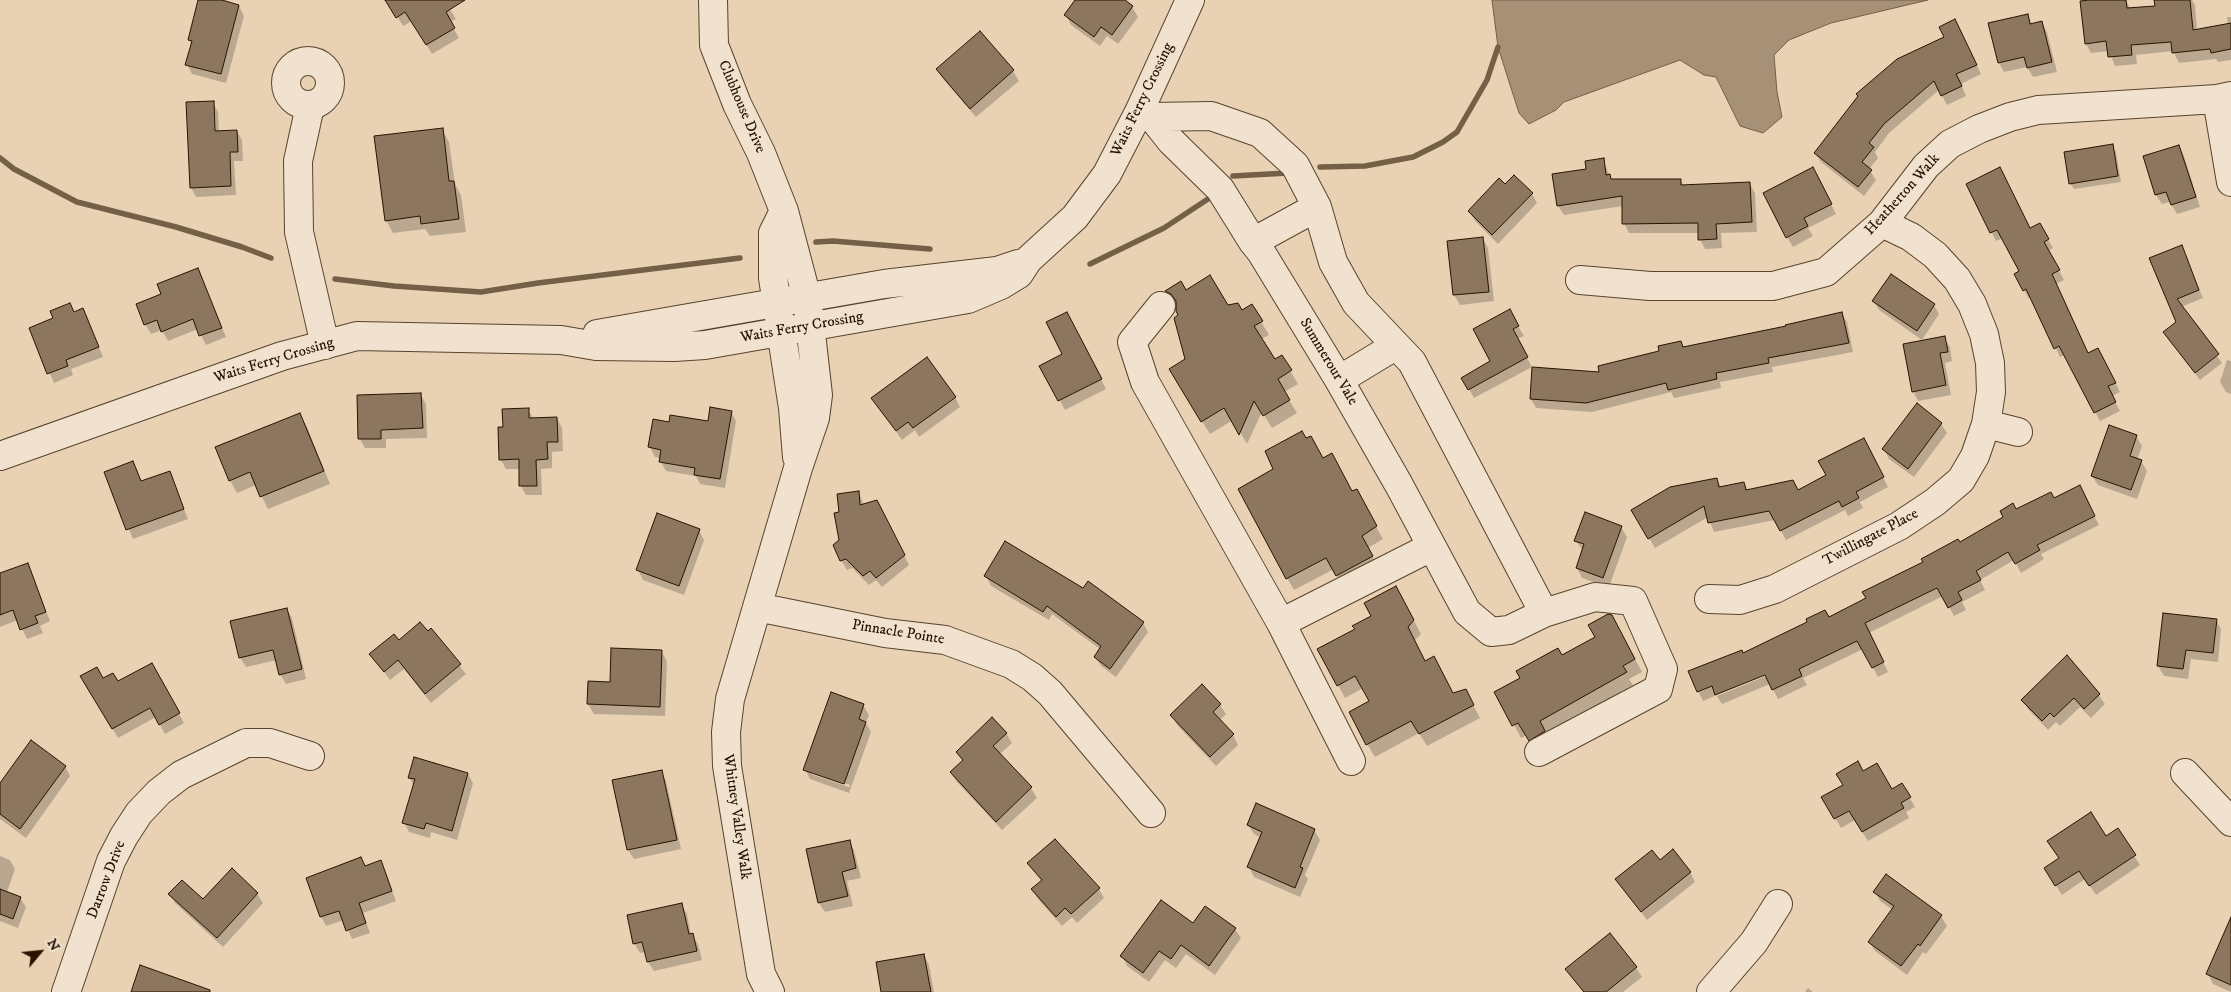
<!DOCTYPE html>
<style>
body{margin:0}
#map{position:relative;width:2231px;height:992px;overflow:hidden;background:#e8d2b3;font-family:"IM FELL DW Pica",serif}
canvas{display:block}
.north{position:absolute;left:15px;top:927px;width:50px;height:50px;-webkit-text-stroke:4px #f0e2ce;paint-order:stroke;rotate:62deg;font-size:14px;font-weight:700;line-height:20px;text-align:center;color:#281300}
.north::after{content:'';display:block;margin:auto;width:18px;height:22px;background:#281300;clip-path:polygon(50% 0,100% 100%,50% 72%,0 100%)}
</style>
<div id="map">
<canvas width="2231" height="992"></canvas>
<div class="north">N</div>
</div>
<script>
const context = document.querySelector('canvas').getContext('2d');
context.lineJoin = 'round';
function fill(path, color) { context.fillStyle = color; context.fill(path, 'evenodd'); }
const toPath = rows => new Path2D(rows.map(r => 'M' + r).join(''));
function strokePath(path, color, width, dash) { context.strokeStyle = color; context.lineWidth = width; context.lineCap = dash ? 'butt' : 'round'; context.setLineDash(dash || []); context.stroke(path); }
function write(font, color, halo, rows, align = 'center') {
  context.font = font + ' "IM FELL DW Pica",serif'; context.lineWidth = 4; context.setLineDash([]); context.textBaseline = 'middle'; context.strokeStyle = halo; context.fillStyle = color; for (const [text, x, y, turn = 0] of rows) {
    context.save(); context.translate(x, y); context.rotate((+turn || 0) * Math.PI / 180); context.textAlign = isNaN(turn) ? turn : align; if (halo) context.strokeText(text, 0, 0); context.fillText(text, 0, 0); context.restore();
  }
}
const water = toPath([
 [1492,0,1928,0,1831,23,1789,40,1774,55,1777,92,1782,117,1763,133,1740,126,1716,77,1704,75,1680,60,1564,102,1556,110,1529,124,1519,113,1498,47,1492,0]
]);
fill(water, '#a79176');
strokePath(water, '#745f47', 1);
fill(toPath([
 [200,0,217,0,239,6,244,16,226,83,192,74,187,64,192,45,189,40],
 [387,0,458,0,448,6,456,19,450,22,459,38,432,54,412,21,403,26],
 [1077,0,1124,0,1132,7,1138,17,1118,44,1107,36,1100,46,1071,25,1066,15],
 [2099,0,2126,0,2130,9,2156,7,2156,0,2192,0,2195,5,2197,30,2228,25,2227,17,2231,17,2231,60,2218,62,2216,59,2179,63,2173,51,2136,55,2137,64,2115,66,2109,51,2091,53,2086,44],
 [2027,15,2032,24,2041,22,2047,32,2057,72,2033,77,2027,67,2004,72,1999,63],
 [1960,30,1981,74,1961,84,1966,96,1947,105,1939,90,1889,133,1875,152,1878,158,1869,169,1876,180,1864,196,1821,162,1815,153],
 [980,33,1013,71,1019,81,976,117,943,79,937,70],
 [213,103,218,112,219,132,237,131,242,140,243,161,234,161,236,195,196,197,191,187],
 [442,129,449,142,455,184,461,195,466,232,430,236,425,229,393,233,386,220],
 [2112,146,2116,152,2121,182,2074,189,2070,183],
 [2179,146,2184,156,2200,207,2177,214,2170,202,2162,204,2156,195],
 [1603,160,1612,181,1680,180,1684,186,1749,183,1755,193,1757,232,1721,233,1722,248,1705,249,1700,239,1699,233,1629,233,1624,223,1623,206,1564,215,1558,206,1588,170],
 [1818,178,1836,214,1808,228,1813,236,1793,247,1787,237],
 [1967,184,2030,230,2039,224,2053,248,2048,251,2064,280,2056,284,2089,354,2103,358,2120,392,2112,396,2120,411,2100,421,2065,355,2060,357,2031,297,2029,299,2015,274,2021,271,2003,238,1996,241],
 [1505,186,1532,194,1537,203,1498,244,1475,221,1469,211],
 [1483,239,1488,248,1494,301,1460,305,1454,295,1449,242],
 [2181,246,2203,298,2181,307,2222,363,2200,380,2170,340,2178,322,2151,259],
 [198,270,226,337,206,345,198,329,168,341,162,330,151,334,145,324,162,295],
 [1166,291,1185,291,1241,312,1252,306,1269,335,1261,339,1274,361,1282,357,1298,384,1284,392,1297,413,1272,428,1262,412,1247,444,1233,420,1210,434,1178,382,1187,360,1180,316,1177,305,1173,304],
 [1874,301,1934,305,1939,314,1922,340,1879,310],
 [83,309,103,357,71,369,73,375,54,383,31,328],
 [1509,311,1524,336,1517,339,1532,367,1474,398,1463,378,1492,362],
 [1842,314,1847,322,1853,352,1772,367,1773,372,1720,382,1721,388,1674,398,1671,392,1592,412,1536,408,1531,399,1533,368,1601,373,1661,352,1681,342,1684,348,1787,327],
 [1072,323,1106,389,1065,410,1041,366,1064,354],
 [1944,338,1950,347,1952,361,1945,363,1951,395,1918,401,1913,391],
 [2227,360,2231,361,2231,394,2226,392,2220,382],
 [421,395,426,404,427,438,386,439,386,448,365,448,360,439],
 [955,397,960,407,919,437,915,430,902,440,873,399],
 [1917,405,1941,424,1947,433,1914,477,1889,459,1884,449],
 [528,410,534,419,557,418,562,428,563,451,552,452,552,468,541,469,542,495,526,495,521,486,520,469,506,469,501,460,504,428],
 [731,412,736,421,725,488,700,484,696,476,666,471,661,462,661,458,655,457,650,447,670,423,709,423],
 [299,414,307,427,330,484,268,509,256,485,237,493,230,480],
 [2136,436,2142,446,2137,460,2141,461,2147,471,2137,499,2098,485,2092,476],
 [1869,449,1888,487,1860,502,1863,508,1848,516,1845,510,1786,540,1775,520,1714,532,1708,517,1655,548,1633,510,1716,479,1721,487,1744,483,1748,490,1798,491,1827,476],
 [1323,459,1352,493,1356,491,1383,539,1368,548,1379,568,1344,587,1334,569,1294,590,1287,578],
 [133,462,142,482,169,472,188,519,133,539,106,472],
 [859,493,864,505,882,511,909,565,882,587,876,580,869,585,852,568,847,570,841,560,840,512],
 [2084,496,2099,525,2041,554,2044,559,2021,573,2014,560,1980,580,1985,590,1962,602,1966,610,1954,616,1943,596,1869,633,1888,672,1878,677,1863,649,1803,678,1807,685,1778,699,1770,684,1722,704,1717,696,1771,674,1770,672,1703,701,1698,691,1742,654,1829,618,1867,599,1925,562,2016,511,2054,500],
 [1621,527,1627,537,1609,587,1582,578,1577,568,1583,551,1576,541],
 [699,530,704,540,684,595,643,580,638,570],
 [27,564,50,621,40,626,43,633,27,639,18,620,0,627,0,574],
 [986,576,1083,590,1143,623,1148,632,1116,677,1101,666,1095,657,1100,649,1052,614,1049,620,991,586],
 [1403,600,1421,634,1415,640,1426,662,1453,695,1472,703,1480,718,1427,746,1419,733,1375,757,1367,744,1371,702,1363,688,1345,698,1338,685,1356,630],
 [287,609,292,618,306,679,286,684,280,674,277,660,246,667,240,657],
 [2216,620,2221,629,2218,662,2191,659,2188,679,2164,676,2158,666],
 [1619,629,1642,672,1629,679,1633,685,1546,734,1537,753,1527,735,1521,738,1514,725,1521,678],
 [431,630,466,674,431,703,404,669,390,680,371,654],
 [661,651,667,661,665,716,594,714,588,704,589,682,611,683],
 [2067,657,2086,677,2105,704,2091,718,2080,707,2060,726,2056,722,2048,730,2028,709,2023,700],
 [151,664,184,723,165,734,156,717,118,738,82,677,118,683],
 [1202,686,1220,705,1226,714,1219,721,1233,735,1238,745,1216,766,1177,725,1172,715],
 [863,705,869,715,866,723,871,732,849,793,810,779,805,769],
 [811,771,850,785,849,787,811,774],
 [1006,733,1012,743,1000,754,1031,788,1037,798,1002,830,957,782,951,773,963,762,957,752],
 [65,766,70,776,26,838,0,819,0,785],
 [661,771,666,781,681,849,634,859,628,850],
 [1863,772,1891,791,1902,784,1915,807,1906,812,1909,818,1868,841,1855,820,1841,828,1823,798],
 [468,774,473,783,457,840,431,832,430,838,409,832,404,822,414,786,409,777],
 [1257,805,1314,830,1320,840,1305,875,1308,879,1300,897,1254,877,1249,867,1261,838,1254,834,1248,825],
 [2118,830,2140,865,2096,895,2085,879,2062,895,2051,878],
 [849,841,854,850,861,878,847,881,853,906,825,912,819,903,808,850],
 [0,856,10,860,15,869,7,892,20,898,26,907,18,928,0,921],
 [361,858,366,867,381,862,396,901,363,913,370,933,352,939,344,920,326,926,321,917,307,879],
 [1659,861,1690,872,1695,882,1647,920,1617,880],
 [1029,864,1099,889,1104,898,1077,923,1072,917,1062,926,1038,899,1033,890,1042,882],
 [232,870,257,894,263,903,223,947,175,903,170,894,204,901],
 [1887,876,1941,916,1947,926,1926,954,1923,952,1907,975,1875,951,1869,942,1893,910,1880,901,1875,892],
 [681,905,687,914,691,935,698,944,702,960,654,971,648,962,646,952,640,953,634,943],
 [1206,907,1235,929,1241,938,1215,975,1186,954,1176,968,1165,960,1149,982,1127,966,1122,956,1193,924],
 [2231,925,2231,992,2213,984,2208,974],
 [924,955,929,965,934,992,882,992],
 [1636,968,1642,977,1623,992,1583,992,1567,970],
 [1808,988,1813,992,1805,992]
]), '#0003');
strokePath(toPath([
 [0,158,14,169,77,202,176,227,242,247,271,258],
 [1320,167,1365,166,1413,157,1443,142,1457,132,1487,80,1498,47],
 [1233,176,1288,173],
 [816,242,833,241,930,249],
 [1090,264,1164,228,1208,199],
 [335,279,394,286,481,292,538,283,740,258]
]), '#745f47', 5.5);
const building = toPath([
 [198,0,222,0,239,5,221,74,185,65,192,41,188,40,198,0],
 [385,0,465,0,446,12,455,28,426,45,405,12,396,18,385,0],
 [1075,0,1125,0,1133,6,1112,35,1101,27,1094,37,1064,15,1075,0],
 [2089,0,2126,0,2127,8,2155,6,2154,0,2190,0,2193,30,2231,23,2231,49,2211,53,2210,49,2172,53,2171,42,2131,45,2132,55,2108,57,2106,41,2085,44,2080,1,2089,0],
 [2028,14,2030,24,2042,21,2052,62,2027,68,2024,57,1998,63,1988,23,2028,14],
 [1955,19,1977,65,1956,74,1962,86,1941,96,1934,81,1884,124,1869,143,1874,147,1862,162,1872,170,1858,187,1814,153,1858,96,1856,94,1897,59,1944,37,1939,27,1955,19],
 [980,31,1014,70,970,109,936,69,980,31],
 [214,101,215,131,237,130,238,152,230,152,231,186,190,188,186,102,214,101],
 [443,128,449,181,454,181,459,219,421,224,420,216,385,221,374,136,443,128],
 [2113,144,2118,176,2069,184,2064,152,2113,144],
 [2179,145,2196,197,2171,205,2166,192,2155,195,2143,156,2179,145],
 [1604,158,1606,175,1610,174,1611,179,1681,179,1681,185,1750,182,1752,222,1716,224,1717,239,1698,240,1698,223,1622,224,1622,196,1557,206,1552,174,1586,169,1585,161,1604,158],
 [1813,167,1832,204,1804,218,1808,226,1786,238,1763,193,1813,167],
 [2000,167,2030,228,2040,223,2049,239,2044,242,2060,270,2052,274,2088,353,2098,348,2116,383,2108,386,2116,402,2094,413,2059,346,2054,349,2026,289,2023,291,2014,274,2019,271,1997,230,1990,233,1966,184,2000,167],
 [1514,175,1533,193,1492,235,1468,211,1499,178,1505,184,1514,175],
 [1483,237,1489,292,1453,295,1447,241,1483,237],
 [2182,245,2199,290,2177,299,2219,354,2195,373,2163,332,2176,322,2149,258,2182,245],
 [198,268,222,328,199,336,193,319,161,332,157,320,144,325,136,304,161,294,157,284,198,268],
 [1891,274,1935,304,1917,331,1872,301,1891,274],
 [1210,275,1228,305,1238,303,1242,310,1252,304,1263,321,1254,326,1275,359,1282,355,1292,370,1278,379,1290,400,1263,416,1254,401,1239,435,1224,408,1201,422,1169,369,1185,359,1174,318,1178,315,1176,311,1176,301,1171,294,1165,291,1181,281,1186,290,1210,275],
 [70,303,74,312,83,308,99,347,66,360,68,366,47,374,29,328,53,318,50,311,70,303],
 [1510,309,1519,326,1513,329,1528,357,1468,390,1461,378,1490,361,1473,329,1510,309],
 [1067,312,1102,379,1058,401,1039,366,1062,354,1046,322,1067,312],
 [1842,312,1849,343,1768,358,1769,363,1716,373,1717,379,1668,390,1666,383,1586,403,1530,399,1532,367,1599,372,1598,366,1659,351,1658,346,1681,341,1683,347,1786,326,1785,325,1842,312],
 [1945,336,1948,352,1940,353,1946,385,1912,392,1903,344,1945,336],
 [927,357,956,397,913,428,908,422,896,431,871,398,927,357],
 [421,393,423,428,381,430,381,439,358,439,357,395,421,393],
 [1917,403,1942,423,1908,469,1882,449,1917,403],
 [710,407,732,411,720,479,694,475,695,468,659,462,661,450,648,447,653,419,669,422,670,415,708,421,710,407],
 [529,408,529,418,557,417,558,442,547,442,548,459,536,460,537,486,519,486,519,459,499,460,498,427,503,427,502,409,529,408],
 [300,413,324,471,260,497,250,472,229,481,215,447,300,413],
 [2109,425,2137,435,2130,456,2142,460,2131,490,2091,476,2109,425],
 [1302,431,1306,438,1311,436,1323,458,1332,453,1352,491,1357,489,1377,526,1362,536,1373,556,1336,576,1326,558,1286,579,1238,489,1273,469,1265,451,1302,431],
 [1864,438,1884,477,1856,492,1859,498,1842,507,1839,501,1780,531,1769,511,1708,523,1704,506,1648,539,1631,510,1670,487,1717,478,1719,487,1744,482,1746,490,1793,480,1798,490,1826,475,1818,461,1864,438],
 [133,461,141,481,170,471,184,509,126,530,104,472,133,461],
 [2080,485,2095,516,2037,545,2040,550,2015,564,2008,552,1976,571,1981,580,1958,592,1962,600,1948,608,1937,588,1865,623,1884,662,1872,668,1857,641,1799,669,1802,676,1772,690,1765,675,1715,695,1712,686,1697,692,1688,671,1742,650,1743,653,1807,622,1806,619,1825,610,1829,617,1866,598,1862,592,1923,562,1921,559,1958,539,1960,542,2003,517,2000,511,2013,503,2016,509,2051,492,2054,498,2080,485],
 [859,491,860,505,877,500,905,555,876,578,870,571,863,576,846,559,840,561,833,545,839,540,834,513,839,512,837,494,859,491],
 [1585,512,1622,526,1603,578,1576,568,1584,544,1574,541,1585,512],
 [657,513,700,529,679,586,636,570,657,513],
 [1005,541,1083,588,1088,581,1144,622,1110,669,1094,657,1101,646,1047,606,1043,612,984,576,1005,541],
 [28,563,46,612,35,616,38,623,20,630,13,610,0,615,0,573,28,563],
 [1396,586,1414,620,1408,627,1425,661,1434,656,1453,693,1466,689,1474,705,1419,734,1411,721,1366,745,1349,712,1369,701,1355,676,1337,686,1317,649,1355,629,1352,626,1371,616,1364,603,1396,586],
 [287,608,302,669,279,675,273,650,239,658,230,621,287,608],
 [2163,613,2217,619,2213,653,2186,650,2183,669,2157,666,2163,613],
 [1608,614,1612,615,1635,659,1623,666,1627,672,1540,721,1545,731,1529,741,1518,723,1512,726,1494,692,1520,678,1516,671,1558,648,1562,655,1595,637,1588,625,1608,614],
 [420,622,428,631,431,628,461,664,425,694,398,660,384,672,369,654,394,634,399,640,420,622],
 [611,648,662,650,660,707,587,704,588,681,610,682,611,648],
 [2067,655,2100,694,2084,709,2074,698,2054,717,2050,713,2042,721,2021,700,2067,655],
 [152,663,180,713,159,725,150,708,112,729,80,676,97,667,103,678,113,673,118,681,152,663],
 [1202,684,1221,704,1213,712,1234,734,1210,757,1170,715,1202,684],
 [831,692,864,704,859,719,866,722,844,784,803,770,831,692],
 [992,717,1007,733,993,746,1032,787,996,822,950,772,963,760,956,752,992,717],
 [31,740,66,766,20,829,0,814,0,783,31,740],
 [414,757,468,773,452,831,426,823,424,829,402,823,415,779,408,778,414,757],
 [1858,761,1863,771,1877,763,1892,789,1902,783,1911,797,1901,803,1904,808,1862,832,1849,811,1834,819,1821,797,1843,785,1836,774,1858,761],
 [662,770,677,840,627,850,612,780,662,770],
 [1256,803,1315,829,1300,867,1303,868,1295,888,1247,867,1262,832,1247,825,1256,803],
 [2091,812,2106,836,2118,828,2136,855,2089,886,2079,871,2055,886,2044,868,2059,858,2047,841,2091,812],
 [1055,839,1100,888,1071,914,1065,908,1056,917,1031,889,1042,880,1027,863,1055,839],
 [850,840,856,868,842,872,848,896,818,903,806,849,850,840],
 [1673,849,1691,872,1641,912,1615,879,1652,850,1660,860,1673,849],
 [361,857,365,866,381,860,392,891,359,903,366,923,346,931,339,911,320,917,306,878,361,857],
 [232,868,258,893,217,938,168,894,182,880,203,899,232,868],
 [1886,874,1942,915,1920,946,1918,944,1901,966,1868,942,1894,906,1873,892,1886,874],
 [0,889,21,897,13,919,0,914,0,889],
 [1161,900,1193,923,1205,906,1236,928,1209,966,1181,945,1171,959,1159,951,1143,973,1120,956,1161,900],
 [682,903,689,934,693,933,697,951,647,962,642,942,633,944,627,915,682,903],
 [2231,917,2231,985,2206,974,2231,917],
 [1610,933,1637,967,1606,992,1584,992,1565,969,1610,933],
 [924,954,931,992,881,992,876,962,924,954],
 [140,965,210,990,210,992,131,992,140,965]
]);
fill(building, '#8c765d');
strokePath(building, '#281300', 1);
const minor = toPath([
 [713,0,714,45,737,104,761,153,784,211,807,298,818,395,815,418,798,468,730,699,726,732,727,766,761,974,770,992],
 '286 83a22 22 0 1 1 44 0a22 22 0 1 1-44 0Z',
 [2217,99,2231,182],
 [310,106,298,161,299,232,325,345],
 [1139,112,1152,117,1171,141,1220,189,1253,242,1261,252,1339,380,1399,485,1467,612,1491,632,1509,630,1544,613,1595,597,1633,601,1663,669,1658,689,1539,752],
 [1152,117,1211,116,1260,133,1295,165,1317,207,1333,262,1356,303,1412,362,1544,613],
 [784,211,773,233,773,278,793,408,797,457],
 [1253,242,1317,207],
 [1580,280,1650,286,1773,286,1826,272,1882,223,1926,166,1950,144,1979,129,2010,117,2038,110,2217,99,2231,96],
 [1161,306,1132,342,1145,382,1281,623],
 [597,334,884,284,997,271,1018,264],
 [1339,380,1395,346],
 [1986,424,2018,432],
 [0,456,282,356,357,336,561,340,596,346,674,347,705,345,968,299,1001,285,1019,274,1028,260,1075,217,1107,174,1139,112,1190,0],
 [1709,599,1740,600,1775,589,1899,526,1935,502,1961,480,1975,456,1986,424,1991,392,1990,363,1984,334,1972,304,1957,279,1935,255,1911,237,1882,223],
 [757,607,885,633,945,640,1011,664,1032,677,1050,693,1151,813],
 [1351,761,1281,623,1431,547],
 [2185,773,2231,822],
 [66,992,111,861,124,836,139,813,159,792,181,775,246,743,270,743,310,756],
 [1711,992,1754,942,1778,904]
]);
strokePath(minor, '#58432d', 30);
strokePath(minor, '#f0e2ce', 28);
write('15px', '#281300', '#f0e2ce', [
 ["Waits Ferry Crossing",1143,100,-64],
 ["Clubhouse Drive",741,107,67],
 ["Heatherton Walk",1903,195,-48],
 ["Waits Ferry Crossing",802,328,-10],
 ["Waits Ferry Crossing",274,361,-17],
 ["Summerour Vale",1328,362,59],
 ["Twillingate Place",1871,538,-28],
 ["Pinnacle Pointe",898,633,9],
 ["Whitney Valley Walk",736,817,82],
 ["Darrow Drive",107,880,-69]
]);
</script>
